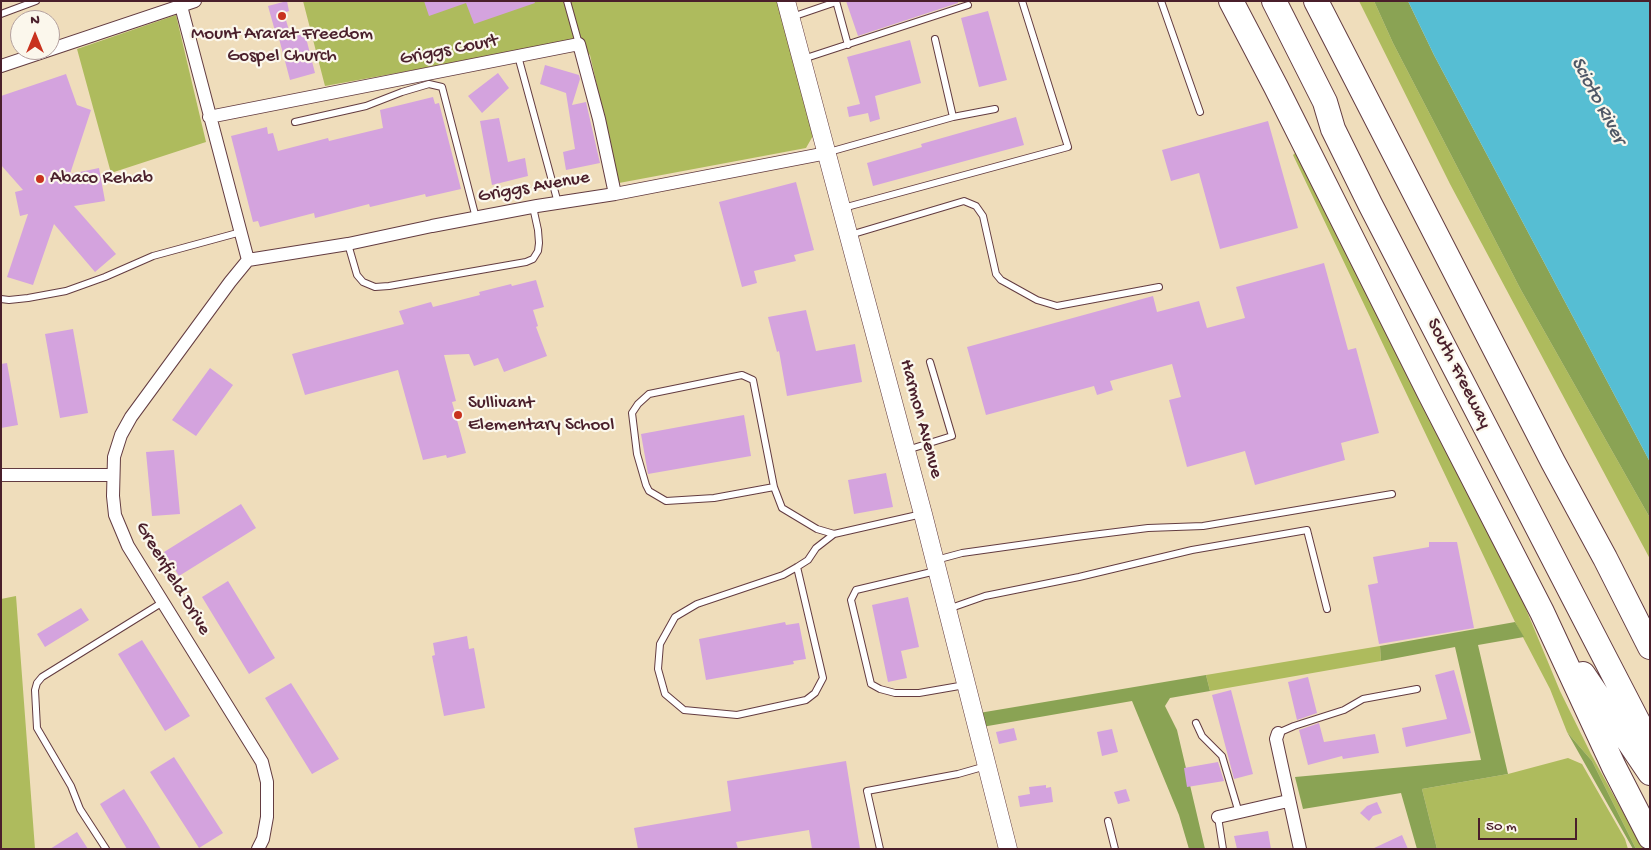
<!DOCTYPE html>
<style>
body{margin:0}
#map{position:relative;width:1651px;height:850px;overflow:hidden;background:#efddbb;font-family:"Gochi Hand",sans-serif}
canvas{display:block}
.frame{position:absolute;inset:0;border:2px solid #4a1f2b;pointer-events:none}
.north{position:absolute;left:10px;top:10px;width:50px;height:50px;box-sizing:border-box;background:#fbf7ec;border:1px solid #b4a19f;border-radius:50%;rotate:0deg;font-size:14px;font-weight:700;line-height:20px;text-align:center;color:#4a1f2b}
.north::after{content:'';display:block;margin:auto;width:18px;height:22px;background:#c8321e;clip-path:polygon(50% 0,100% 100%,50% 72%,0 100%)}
.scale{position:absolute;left:1478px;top:818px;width:99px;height:22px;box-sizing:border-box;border:2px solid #4a1f2b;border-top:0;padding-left:6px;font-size:15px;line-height:18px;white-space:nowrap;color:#4a1f2b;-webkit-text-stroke:4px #fbf7ec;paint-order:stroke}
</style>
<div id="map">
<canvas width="1651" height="850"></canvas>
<div class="frame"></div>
<div class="north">N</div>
<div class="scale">50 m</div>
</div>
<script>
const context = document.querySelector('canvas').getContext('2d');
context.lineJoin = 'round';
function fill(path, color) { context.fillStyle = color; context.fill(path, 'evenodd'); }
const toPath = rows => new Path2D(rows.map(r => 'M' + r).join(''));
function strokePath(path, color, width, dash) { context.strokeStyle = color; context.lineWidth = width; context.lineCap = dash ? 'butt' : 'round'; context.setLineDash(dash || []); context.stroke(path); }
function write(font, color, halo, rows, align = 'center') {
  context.font = font + ' "Gochi Hand",sans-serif'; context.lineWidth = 4.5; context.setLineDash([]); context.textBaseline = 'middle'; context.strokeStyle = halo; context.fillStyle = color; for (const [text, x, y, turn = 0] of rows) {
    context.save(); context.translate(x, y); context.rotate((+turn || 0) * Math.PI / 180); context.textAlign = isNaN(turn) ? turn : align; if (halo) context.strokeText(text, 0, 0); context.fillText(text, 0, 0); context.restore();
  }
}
fill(toPath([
 [303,1,780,1,814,134,806,148,619,183,590,55,575,41,325,86],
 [1359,1,1374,1,1393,43,1521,290,1650,518,1650,559,1450,184],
 [176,15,206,142,111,173,77,49],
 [1311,138,1467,467,1560,691,1591,754,1643,849,1636,849,1592,761,1567,732,1550,689,1515,622,1293,155],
 [16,596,35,849,1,849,1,599],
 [1380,646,1381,661,1210,691,1206,675],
 [1568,758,1582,764,1625,839,1628,849,1437,849,1422,789,1508,774]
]), '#aebb5d');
fill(toPath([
 [1374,1,1408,1,1434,55,1650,462,1650,518,1521,290,1393,43],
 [1515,622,1524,637,1478,645,1508,774,1422,789,1437,849,1417,849,1401,793,1303,809,1295,777,1481,760,1455,647,1381,661,1380,646],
 [1206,675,1210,691,1170,698,1165,706,1177,730,1205,849,1189,849,1179,815,1132,701,982,727,979,713],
 [1567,732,1592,761,1636,849,1633,849]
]), '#8aa354');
fill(toPath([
 [1408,1,1650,1,1650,462,1434,55]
]), '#56bed3');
fill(toPath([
 [287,1,289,11,284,13,290,34,304,30,315,73,290,80,277,31,275,31,268,6],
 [424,1,534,1,535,3,474,24,466,3,429,16],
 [846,1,958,1,958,3,858,36],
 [988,11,1007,80,979,87,961,18],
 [910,40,921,83,875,96,880,119,870,122,868,113,849,117,847,107,860,104,847,57],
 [545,65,579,75,580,79,572,105,586,102,600,163,566,170,563,152,575,149,566,93,540,84],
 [498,73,509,88,482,113,468,96],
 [66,74,77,105,91,110,70,174,99,168,105,201,74,206,116,254,95,272,54,224,33,285,7,277,28,214,20,216,15,192,23,190,1,165,1,96],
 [433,97,435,104,439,103,461,189,426,197,425,194,370,207,369,204,315,218,314,213,260,227,258,221,253,222,231,136,267,127,268,134,273,133,278,151,328,138,329,141,383,128,380,110],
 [1016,117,1024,145,873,186,867,163,922,147,921,144],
 [499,118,508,162,525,158,528,176,492,185,480,121],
 [1268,121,1298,228,1220,249,1199,173,1171,181,1162,150],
 [796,182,814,250,794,255,796,261,754,271,757,283,742,287,719,202],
 [1324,263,1348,350,1356,348,1379,433,1341,443,1345,460,1255,485,1245,451,1187,467,1169,400,1181,397,1172,364,1110,381,1113,390,1097,395,1094,386,986,415,967,347,1153,296,1157,312,1199,301,1207,328,1245,318,1236,287],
 [536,280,544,307,533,310,538,326,536,327,547,356,504,372,498,358,474,366,469,354,444,355,456,401,452,402,466,453,447,458,446,455,423,460,398,370,305,395,292,354,404,324,399,311,431,302,433,307,480,295,479,292,511,284,512,286],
 [806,310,816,351,855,344,862,382,787,396,779,351,777,352,768,317],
 [73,329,88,413,60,418,45,334],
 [7,363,18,425,1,428,1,364],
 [210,368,233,385,196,436,172,420],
 [744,415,751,456,648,474,641,434],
 [174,450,180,514,152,516,146,452],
 [886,473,893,507,854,514,848,480],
 [241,504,256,528,179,576,164,552],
 [1429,542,1457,542,1474,628,1379,644,1368,585,1378,583,1373,557,1429,547],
 [228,581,275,658,249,674,202,597],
 [908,597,919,647,901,651,907,678,888,682,872,605],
 [81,608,89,620,45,647,37,634],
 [785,622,786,625,799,623,806,659,793,661,794,664,706,680,699,639],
 [467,636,469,649,474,648,485,708,444,716,432,656,435,655,433,643],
 [142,640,190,716,165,731,118,654],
 [1454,670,1471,733,1406,747,1402,728,1447,719,1435,675],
 [1308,677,1317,713,1297,720,1288,682],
 [291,683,339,759,312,774,265,698],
 [1231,690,1253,774,1234,779,1212,695],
 [1319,723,1324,742,1375,734,1379,753,1343,759,1342,756,1308,765,1299,730],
 [1014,728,1017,740,999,744,996,732],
 [1112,729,1118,752,1102,756,1097,732],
 [174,757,223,833,199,848,150,772],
 [846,761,860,849,812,849,809,830,736,842,738,849,638,849,634,828,731,811,727,781],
 [1218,762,1224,781,1187,787,1184,768],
 [1046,785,1046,788,1051,787,1053,802,1020,807,1018,796,1030,794,1029,787],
 [124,789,148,827,161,849,127,849,100,804],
 [1126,789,1130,801,1118,804,1114,792],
 [1377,802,1382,813,1373,816,1369,821,1360,813,1367,806],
 [1268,831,1271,849,1237,849,1234,836],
 [77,832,88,849,50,849],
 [1402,835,1408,849,1372,849]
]), '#d4a3de');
const lane = toPath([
 [567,1,579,44],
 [836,1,848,45],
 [1161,1,1200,112],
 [1,14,36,1],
 [792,17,836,2],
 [935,39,953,117],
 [518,56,558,203],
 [803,59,968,5],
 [295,122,366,106,402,92,429,84,442,87,476,218],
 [829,152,953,117,995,109],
 [843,208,1068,147,1022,1],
 [850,235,964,201,976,206,983,216,996,274,1001,280,1037,300,1057,306,1159,287],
 [348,244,357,275,363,282,375,287,389,286,526,262,533,259,538,251,539,243,538,230,533,207],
 [1,299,9,300,28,298,66,291,105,277,153,256,241,232],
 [907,450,952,436,930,362],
 [774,487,714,498,666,501,649,491,646,485,637,454,632,413,638,404,649,394,742,375,753,380,774,487,782,508,817,529,834,534],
 [936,560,962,553,1076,537,1148,528,1203,526,1392,494],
 [797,567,823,678,815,693,806,700,737,715,684,710,665,694,658,669,660,644,675,617,697,604,783,575,797,567,808,560,816,548,834,534,922,514],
 [936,571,856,590,851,600,871,684,880,689,895,693,919,693,965,685],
 [948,609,985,596,1079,577,1192,550,1307,530,1327,609],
 [1196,723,1202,736,1222,756,1239,813],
 [1278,733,1294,726,1344,710,1363,699,1417,689],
 [1218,817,1223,849],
 [1108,821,1115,849],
 [106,849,80,809,71,786,37,728,35,690,37,683,42,677,163,602],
 [880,849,867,791,958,774,986,766]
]);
const street = toPath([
 [181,6,248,260],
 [1,66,195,1],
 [209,117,579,44,599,119,615,194],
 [248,260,230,282,131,417,121,435,114,457,113,496,115,515,128,546,262,762,267,782,267,817,263,839,258,849],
 [248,260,348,244,432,226,537,206,615,194,827,153],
 [1,475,113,475],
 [1278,733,1276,739,1300,849],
 [1218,817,1288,801]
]);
const secondary = toPath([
 [786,1,923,514,1008,849]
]);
const highway = toPath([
 [1231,1,1276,87,1430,394,1542,612,1614,767,1650,837],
 [1274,1,1325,102,1333,129,1370,204,1650,745],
 [1316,1,1553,462,1605,558,1650,647],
 [1583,674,1650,773]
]);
strokePath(lane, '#633c41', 8);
strokePath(street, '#633c41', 14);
strokePath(secondary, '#633c41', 19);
strokePath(highway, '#633c41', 26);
strokePath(lane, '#fff', 6);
strokePath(street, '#fff', 12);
strokePath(secondary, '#fff', 18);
strokePath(highway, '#fff', 24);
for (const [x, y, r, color] of [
 [282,16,5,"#c8321e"],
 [40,179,5,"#c8321e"],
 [458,415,5,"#c8321e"]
]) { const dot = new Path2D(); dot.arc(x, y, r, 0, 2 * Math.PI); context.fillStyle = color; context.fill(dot); strokePath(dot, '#fbf7ec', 2); }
write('19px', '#4a1f2b', '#fbf7ec', [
 ["Mount Ararat Freedom",282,35,"center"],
 ["Gospel Church",282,57,"center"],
 ["Abaco Rehab",50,179],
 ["Sullivant",468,404],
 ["Elementary School",468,426]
], 'left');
write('19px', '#4a1f2b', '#fbf7ec', [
 ["Griggs Court",449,51,-11],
 ["Griggs Avenue",534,188,-10],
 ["South Freeway",1458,374,63],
 ["Harmon Avenue",920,419,75],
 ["Greenfield Drive",172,579,59]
]);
write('italic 20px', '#4e5766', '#fbf7ec', [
 ["Scioto River",1597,101,62]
]);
</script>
